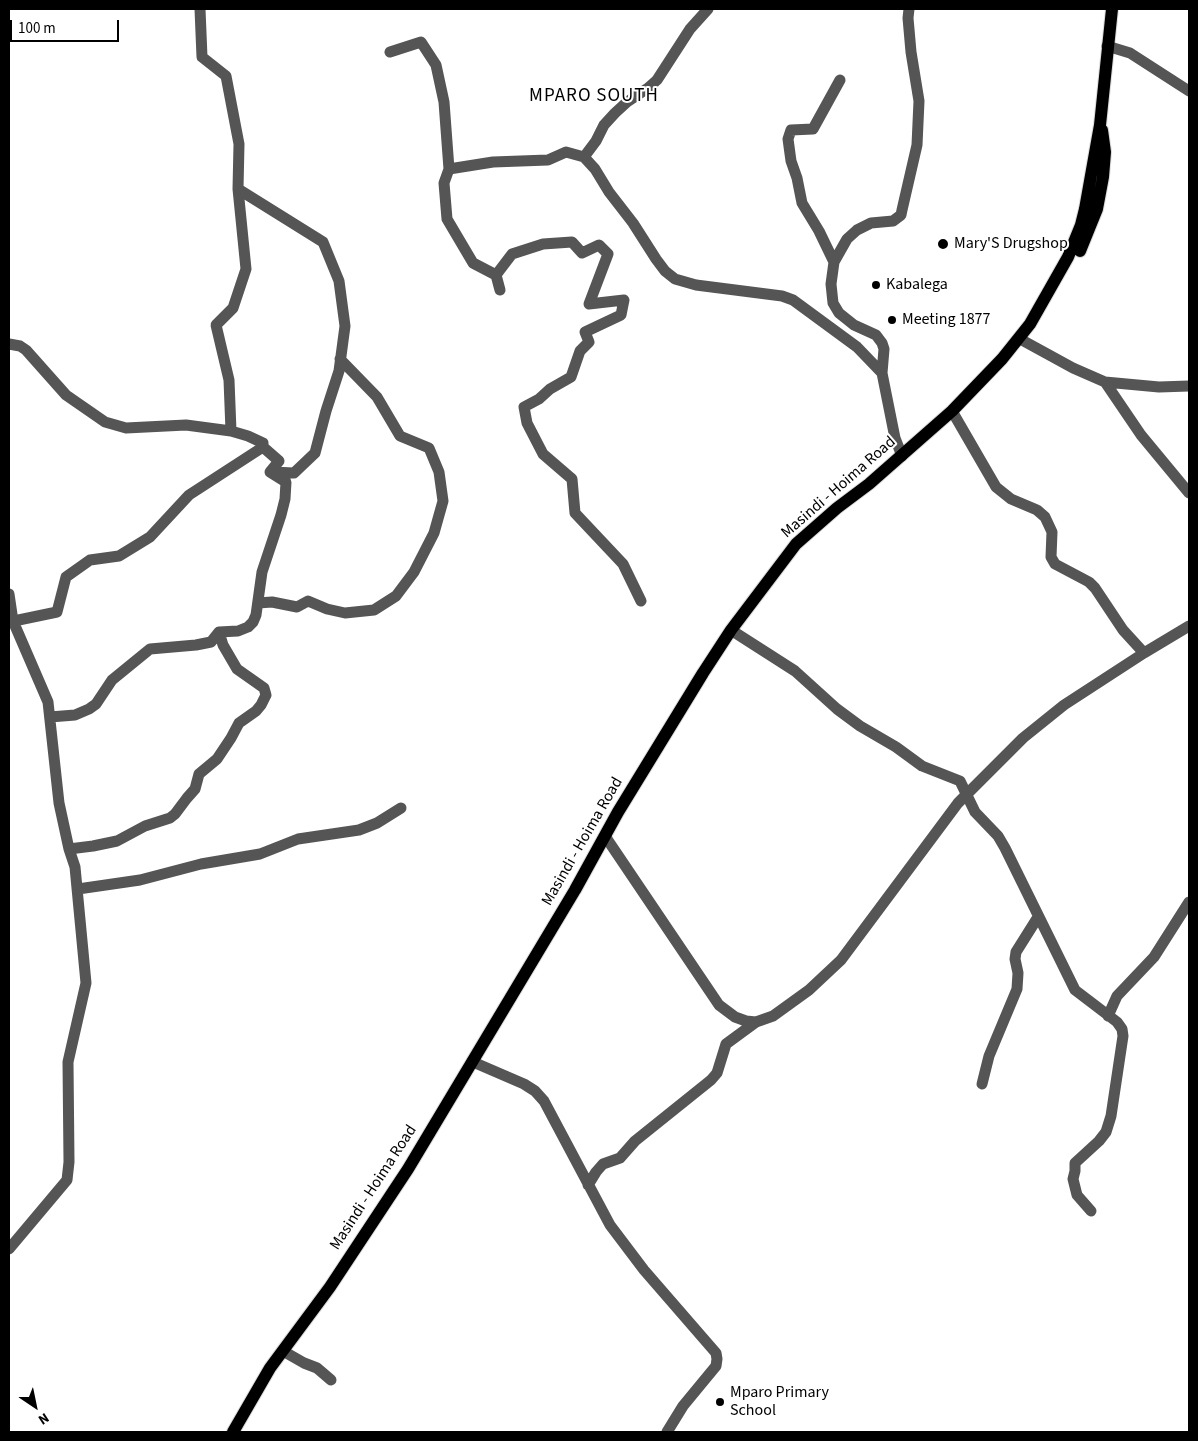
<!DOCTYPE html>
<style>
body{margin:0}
#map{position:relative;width:1198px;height:1441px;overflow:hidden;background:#fff;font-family:"Source Sans 3",sans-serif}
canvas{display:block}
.frame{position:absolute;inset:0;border:10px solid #000;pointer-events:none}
.north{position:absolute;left:10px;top:1381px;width:50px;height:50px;-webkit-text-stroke:4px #fff;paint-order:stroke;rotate:146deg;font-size:14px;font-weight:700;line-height:20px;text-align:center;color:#000}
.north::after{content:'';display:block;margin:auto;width:18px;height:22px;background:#000;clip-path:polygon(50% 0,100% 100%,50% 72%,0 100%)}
.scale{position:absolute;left:10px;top:20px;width:109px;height:22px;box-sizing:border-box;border:2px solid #000;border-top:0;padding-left:6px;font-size:15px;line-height:18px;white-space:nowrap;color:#000;-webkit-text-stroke:4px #fff;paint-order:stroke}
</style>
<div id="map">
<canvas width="1198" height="1441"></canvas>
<div class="frame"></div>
<div class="north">N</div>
<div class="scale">100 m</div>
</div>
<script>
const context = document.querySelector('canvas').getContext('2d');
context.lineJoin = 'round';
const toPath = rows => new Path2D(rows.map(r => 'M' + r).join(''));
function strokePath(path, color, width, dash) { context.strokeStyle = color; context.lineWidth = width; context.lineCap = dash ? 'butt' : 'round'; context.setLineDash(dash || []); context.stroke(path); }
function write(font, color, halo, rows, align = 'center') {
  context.font = font + ' "Source Sans 3",sans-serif'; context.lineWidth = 4; context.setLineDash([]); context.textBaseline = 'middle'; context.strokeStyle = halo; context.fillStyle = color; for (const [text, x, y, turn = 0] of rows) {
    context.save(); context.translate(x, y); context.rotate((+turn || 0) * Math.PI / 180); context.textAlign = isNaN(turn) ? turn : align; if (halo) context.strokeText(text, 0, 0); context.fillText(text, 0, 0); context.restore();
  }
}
const major = toPath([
 [1080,251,1097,209,1103,177,1105,152,1102,130],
 [233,1432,270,1368,330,1287,408,1169,575,890,618,812,703,673,731,630,796,544,837,508,869,484,952,411,1002,359,1030,324,1068,257,1081,225,1085,209,1100,125,1112,9]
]);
strokePath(major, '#dbdbdb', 14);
strokePath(toPath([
 [200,9,202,57,226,76,239,144,238,189,323,242,339,281,345,326,339,371,326,411,315,453,294,473,272,472],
 [708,9,690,29,657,80,648,88,627,102,615,113,604,125,596,141,584,157,595,169,609,192,633,223,656,259,665,271,675,279,696,285,782,296,793,300,857,347,882,373],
 [1107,46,1130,53,1189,91],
 [390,52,421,42,436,65,444,102,449,169,493,162,548,160,566,152,584,157],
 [449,169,444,183,447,219,473,263,496,275],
 [834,262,819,231,802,203,797,178,791,161,788,139,791,130,813,129,840,80],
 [500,290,496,275,512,254,543,244,572,242,582,253,599,245,608,254,589,304,624,300,621,315,585,332,589,342,580,351,571,377,550,389,539,399,524,407,527,423,543,454,572,479,575,513,623,564,641,601],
 [1020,339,1073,368,1105,382,1141,435,1189,493],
 [9,344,20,346,26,350,66,395,105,422,126,428,186,425,231,431,248,436,263,443,263,447,279,461,270,472,286,482,285,499,281,515,262,572,256,615,253,622,248,627,238,631,219,632,211,642,196,645,150,649,112,680,96,704,89,709,75,715,50,717],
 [1105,382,1159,387,1189,386],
 [952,411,996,487,1011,499,1037,510,1045,517,1052,532,1051,557,1055,564,1089,582,1095,588,1123,630,1144,653],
 [231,431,229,380,216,325,233,308,246,269,238,189],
 [902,456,895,438,882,373,884,349,882,343,876,335,854,325,839,313,833,303,831,284,834,262,847,239,857,230,871,223,893,221,901,215,902,210,917,145,919,101,911,52,908,18,909,9],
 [9,594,13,621,48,702,59,803,69,849,75,867,86,983,68,1062,69,1162,67,1180,9,1249],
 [258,603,272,602,297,607,308,601,327,609,345,613,374,610,396,596,414,572,434,533,443,501,439,472,429,448,400,436,377,397,340,359],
 [9,622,57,612,66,577,90,560,119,556,150,537,189,495,263,447],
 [731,630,795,671,837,709,860,726,896,747,922,766,960,781,975,812,998,836,1005,848,1075,990,1117,1022,1122,1029,1123,1036,1111,1116,1106,1132,1099,1141,1075,1163,1075,1171,1073,1179,1077,1195,1091,1211],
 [605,836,719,1005,735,1017,746,1021,756,1022,773,1016,809,990,841,960,958,803,1023,738,1064,705,1144,653,1189,626],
 [69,849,93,846,117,841,145,826,170,818,175,814,187,798,195,789,199,774,217,759,231,738,239,723,256,711,261,705,266,695,264,688,237,669,223,645,219,632],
 [78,889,140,880,201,864,260,854,298,839,359,830,377,823,401,808],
 [1108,1016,1117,996,1154,957,1189,902],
 [473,1062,524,1084,535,1091,544,1101,610,1225,644,1270,716,1353,717,1359,716,1366,683,1406,667,1432],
 [982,1084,989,1056,1017,989,1018,973,1015,959,1016,952,1038,917],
 [588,1185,596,1172,603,1164,620,1158,635,1141,711,1080,717,1073,726,1044,756,1022],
 [283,1351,304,1363,317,1368,331,1380]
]), '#555', 11);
strokePath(major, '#000', 12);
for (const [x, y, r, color] of [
 [943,244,6,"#000"],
 [876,285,5,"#000"],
 [892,320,5,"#000"],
 [720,1402,5,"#000"]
]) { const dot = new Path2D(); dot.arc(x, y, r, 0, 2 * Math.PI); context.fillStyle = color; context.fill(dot); strokePath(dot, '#fff', 2); }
write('16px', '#000', '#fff', [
 ["Mary'S Drugshop",954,244],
 ["Kabalega",886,285],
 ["Meeting 1877",902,320],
 ["Mparo Primary",730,1393],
 ["School",730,1411]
], 'left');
write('16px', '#000', '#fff', [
 ["Masindi - Hoima Road",839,488,-41],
 ["Masindi - Hoima Road",583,842,-60],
 ["Masindi - Hoima Road",374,1188,-57]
]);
context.letterSpacing = '1px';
write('19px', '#000', '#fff', [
 ["MPARO SOUTH",594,97]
]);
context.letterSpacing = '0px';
</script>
